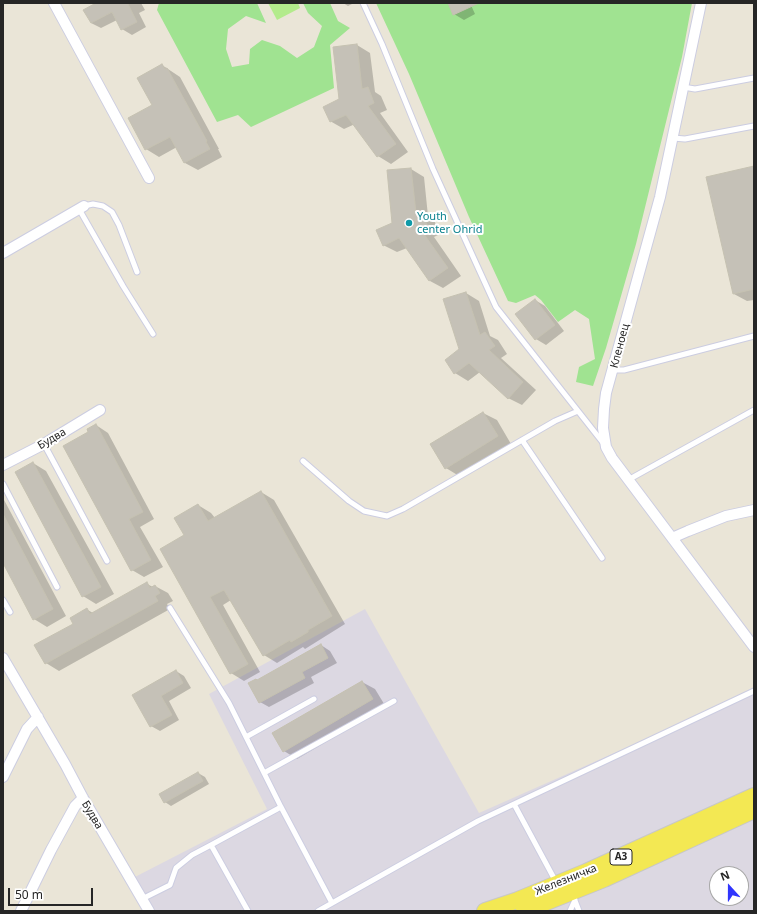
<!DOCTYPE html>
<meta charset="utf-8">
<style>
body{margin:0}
#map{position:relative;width:757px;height:914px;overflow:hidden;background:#eae5d7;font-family:"Noto Sans",sans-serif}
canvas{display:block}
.frame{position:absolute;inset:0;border:4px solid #262626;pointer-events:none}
.north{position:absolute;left:709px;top:866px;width:40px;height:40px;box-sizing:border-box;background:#fff;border:1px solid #a8a8a8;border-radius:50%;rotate:339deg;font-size:11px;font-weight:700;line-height:16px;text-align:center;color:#262626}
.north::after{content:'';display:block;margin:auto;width:14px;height:18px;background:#3035fd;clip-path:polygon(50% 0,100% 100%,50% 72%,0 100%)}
.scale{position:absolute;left:8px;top:888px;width:85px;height:18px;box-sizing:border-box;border:2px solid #262626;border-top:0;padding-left:5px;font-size:12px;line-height:14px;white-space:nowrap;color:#262626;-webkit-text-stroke:3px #fff;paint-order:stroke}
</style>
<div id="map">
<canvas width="757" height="914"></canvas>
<div class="frame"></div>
<div class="north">N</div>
<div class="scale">50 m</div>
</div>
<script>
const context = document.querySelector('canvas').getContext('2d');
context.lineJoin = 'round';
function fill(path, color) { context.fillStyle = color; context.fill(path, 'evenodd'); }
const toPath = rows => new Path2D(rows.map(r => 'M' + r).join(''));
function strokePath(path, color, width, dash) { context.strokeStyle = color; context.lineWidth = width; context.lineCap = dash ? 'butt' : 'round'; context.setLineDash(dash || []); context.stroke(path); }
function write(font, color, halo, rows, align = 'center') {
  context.font = font + ' "Noto Sans",sans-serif'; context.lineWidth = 4; context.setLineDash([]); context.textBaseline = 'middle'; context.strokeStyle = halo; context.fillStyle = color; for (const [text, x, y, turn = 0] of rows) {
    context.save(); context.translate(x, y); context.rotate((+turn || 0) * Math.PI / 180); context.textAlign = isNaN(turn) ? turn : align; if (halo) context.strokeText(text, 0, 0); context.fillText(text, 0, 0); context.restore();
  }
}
fill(toPath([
 [365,609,479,813,754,691,754,911,143,911,131,879,267,809,209,694],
 [717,874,741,874,741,898,717,898]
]), '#dcd8e2');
fill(toPath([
 [159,3,257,3,266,23,246,16,228,29,226,49,232,67,249,64,250,49,262,40,280,46,297,58,314,47,322,26,308,13,303,3,330,3,338,21,350,28,330,45,334,88,251,127,238,115,217,122,157,10],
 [376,3,692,3,682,57,636,244,606,348,593,386,576,382,579,367,595,359,589,319,575,310,558,322,541,300,535,295,516,303,508,301,469,217,409,74]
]), '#a0e391');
fill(toPath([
 [268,3,298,3,300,8,277,20]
]), '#b3eb8c');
fill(toPath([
 [98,3,141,3,145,10,139,13,146,27,132,35,122,29,117,20,101,28,91,23],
 [343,3,354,3,348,6],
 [449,3,470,3,475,14,464,20,454,14],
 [357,45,370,53,375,92,381,96,387,110,380,113,408,152,391,164,378,156,355,124,344,129,330,121,340,100],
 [162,65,180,77,219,149,218,149,222,157,198,170,185,163,177,147,159,157,146,149,153,105],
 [754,167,754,300,747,301,734,294],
 [411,169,424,177,428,216,434,220,440,234,434,237,461,276,443,288,430,281,407,248,397,252,383,245,393,224],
 [466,293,479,301,490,336,498,340,507,354,501,358,536,390,522,405,508,398,480,372,468,381,455,373,460,350],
 [535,300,545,306,564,331,546,345,536,339,517,314],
 [483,413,497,420,511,444,459,476,446,468],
 [96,425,108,433,154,519,140,527,163,567,144,577,132,570,89,432],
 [33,463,46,471,114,594,96,604,83,596],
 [261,492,274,500,345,624,305,649,303,647,277,663,264,655,231,600,223,605,260,672,244,681,231,673,185,535,198,505,211,513,215,518],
 [3,498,66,616,47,627,34,619,3,561],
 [147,584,153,587,155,586,168,593,173,601,167,604,170,609,59,671,46,663,86,609,93,613],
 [321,645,330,651,337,663,311,677,314,683,269,707,260,702,257,681],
 [176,671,184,676,191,688,169,701,179,720,160,731,151,726,134,695],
 [362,682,375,689,386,707,297,759,284,751],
 [198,773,205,777,209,784,171,806,165,802]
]), '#0003');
const building = toPath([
 [96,3,129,3,128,4,137,22,121,30,112,12,91,23,83,10,96,3],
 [448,3,479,3,453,15,448,3],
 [357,44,362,89,368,87,374,103,368,106,396,144,377,157,346,115,330,122,323,107,339,99,333,47,357,44],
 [162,64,165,69,167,68,207,141,206,142,210,149,184,163,170,137,145,150,128,118,152,105,137,78,162,64],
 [754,166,754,289,733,294,706,177,754,166],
 [411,168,416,213,421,211,428,227,421,230,448,268,429,281,399,238,383,246,376,230,392,223,387,170,411,168],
 [466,292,480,335,485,332,495,346,489,350,523,382,508,399,469,363,454,374,445,360,459,349,443,299,466,292],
 [535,299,555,325,535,340,515,314,535,299],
 [483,412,498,436,445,469,430,444,483,412],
 [96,424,143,512,129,519,151,560,131,571,63,446,88,432,87,429,96,424],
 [33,462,101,587,82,597,15,472,33,462],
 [261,491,332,616,308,630,308,632,291,642,290,640,263,656,224,590,210,597,248,664,230,674,160,549,184,535,174,518,198,504,208,521,261,491],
 [3,514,53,609,33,620,3,563,3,514],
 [147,582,150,588,155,585,160,593,155,596,158,601,45,664,34,645,73,624,70,618,87,608,90,614,147,582],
 [321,644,328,658,302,672,305,678,259,703,248,683,256,679,257,680,321,644],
 [176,670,183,683,161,696,172,715,150,727,132,695,176,670],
 [362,681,373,699,283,752,272,733,362,681],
 [198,772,203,781,164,803,159,794,198,772]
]);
fill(building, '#c5c1b7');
strokePath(building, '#c5c1b1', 1);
const service = toPath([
 [363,3,382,44,433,169,496,307,578,411],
 [683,87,695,89,754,78],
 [673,138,685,139,754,126],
 [84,206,93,204,103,206,112,212,119,225,137,272],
 [79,209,123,286,153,334],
 [613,370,624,370,754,336],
 [522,440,602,558],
 [44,444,107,561],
 [303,461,349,501,364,511,387,516,403,509,555,421,578,411,604,444],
 [628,480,754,410],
 [3,484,57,587],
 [3,600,10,612],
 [170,608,229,703,281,807,332,903],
 [246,737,314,699],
 [264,773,394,701],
 [514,804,556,882],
 [572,893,579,911],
 [142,899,170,885,176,868,192,855,211,845],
 [248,911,211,845,281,807],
 [318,911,478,821,754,691],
 [570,911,575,900]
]);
const minor = toPath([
 [54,3,149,178],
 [701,3,660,197,606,393,604,409,603,428,606,447,612,458,754,647],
 [3,253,84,206],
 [3,465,44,444,100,410],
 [672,538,688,531,726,516,754,510],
 [3,658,65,764,83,798,149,911],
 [3,777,27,729,38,717],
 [21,911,51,850,75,806,83,798]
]);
const primary = toPath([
 [485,911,518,900,586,872,754,796],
 [524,911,604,879,754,810]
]);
strokePath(service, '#cccde1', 7);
strokePath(minor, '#cccde1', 12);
strokePath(primary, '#c7c7c7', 18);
strokePath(service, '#fff', 5);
strokePath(minor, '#fff', 10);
strokePath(primary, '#f3e853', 16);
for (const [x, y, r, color] of [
 [409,223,4,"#0f9aa8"]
]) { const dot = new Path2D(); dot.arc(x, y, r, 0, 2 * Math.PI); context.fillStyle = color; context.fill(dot); strokePath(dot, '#fff', 1.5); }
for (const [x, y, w] of [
 [621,857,22]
]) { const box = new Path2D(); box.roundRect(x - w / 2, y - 8, w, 16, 3); context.fillStyle = '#fff'; context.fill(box); strokePath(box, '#262626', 1); }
write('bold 10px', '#262626', null, [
 ["A3",621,857]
]);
write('11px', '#0d838f', '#fff', [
 ["Youth",417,217],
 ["center Ohrid",417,230]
], 'left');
write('11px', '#262626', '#fff', [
 ["Кленоец",620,346,-75],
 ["Будва",52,439,-30],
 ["Будва",92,815,59],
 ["Железничка",566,880,-22]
]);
</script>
